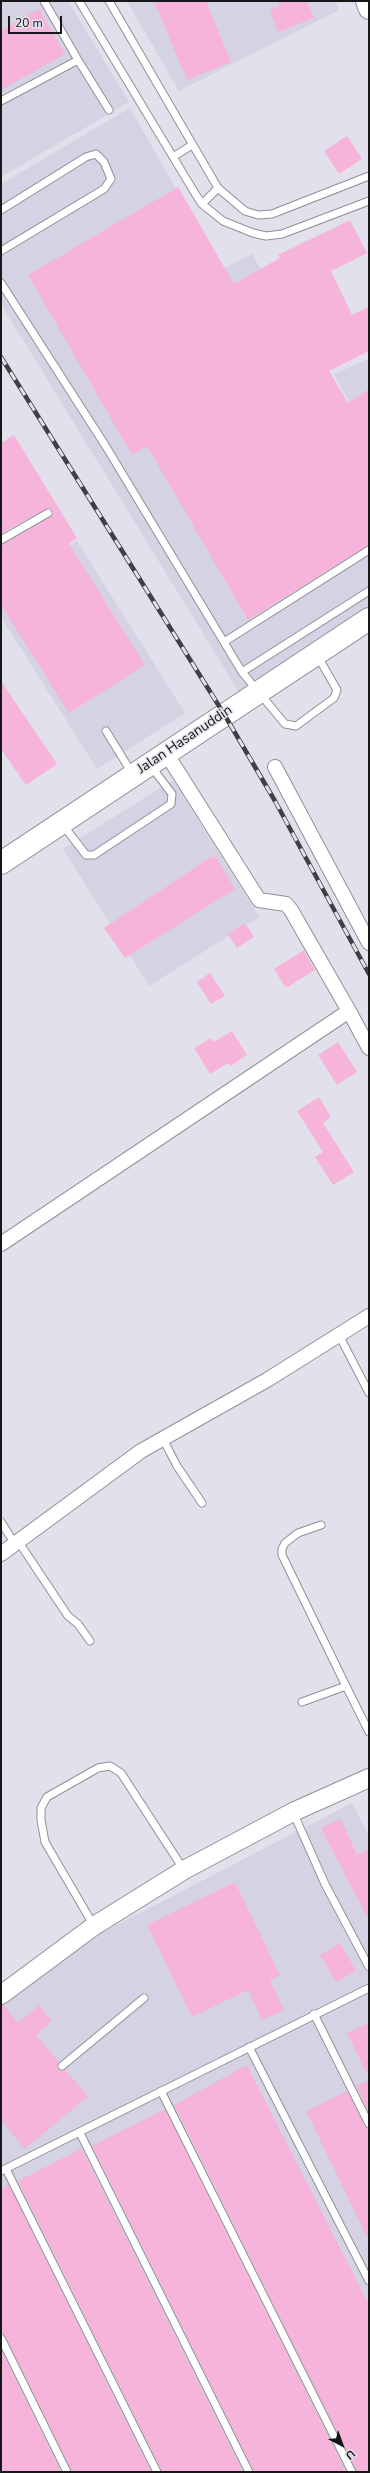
<!DOCTYPE html>
<style>
body{margin:0}
#map{position:relative;width:370px;height:2473px;overflow:hidden;background:#e2e0ea;font-family:"Nunito Sans",sans-serif}
canvas{display:block}
.frame{position:absolute;inset:0;border:2px solid #171619;pointer-events:none}
.north{position:absolute;left:322px;top:2425px;width:40px;height:40px;-webkit-text-stroke:3px #e2e0ea;paint-order:stroke;rotate:139deg;font-size:11px;font-weight:700;line-height:16px;text-align:center;color:#171619}
.north::after{content:'';display:block;margin:auto;width:14px;height:18px;background:#171619;clip-path:polygon(50% 0,100% 100%,50% 72%,0 100%)}
.scale{position:absolute;left:8px;top:16px;width:54px;height:18px;box-sizing:border-box;border:2px solid #171619;border-top:0;padding-left:5px;font-size:12px;line-height:14px;white-space:nowrap;color:#171619;-webkit-text-stroke:3px #e2e0ea;paint-order:stroke}
</style>
<div id="map">
<canvas width="370" height="2473"></canvas>
<div class="frame"></div>
<div class="north">U</div>
<div class="scale">20 m</div>
</div>
<script>
const context = document.querySelector('canvas').getContext('2d');
context.lineJoin = 'round';
function fill(path, color) { context.fillStyle = color; context.fill(path, 'evenodd'); }
const toPath = rows => new Path2D(rows.map(r => 'M' + r).join(''));
function strokePath(path, color, width, dash) { context.strokeStyle = color; context.lineWidth = width; context.lineCap = dash ? 'butt' : 'round'; context.setLineDash(dash || []); context.stroke(path); }
function write(font, color, halo, rows, align = 'center') {
  context.font = font + ' "Nunito Sans",sans-serif'; context.lineWidth = 3; context.setLineDash([]); context.textBaseline = 'middle'; context.strokeStyle = halo; context.fillStyle = color; for (const [text, x, y, turn = 0] of rows) {
    context.save(); context.translate(x, y); context.rotate((+turn || 0) * Math.PI / 180); context.textAlign = isNaN(turn) ? turn : align; if (halo) context.strokeText(text, 0, 0); context.fillText(text, 0, 0); context.restore();
  }
}
fill(toPath([
 [1,1,68,1,129,102,1,177],
 [127,1,335,1,339,10,179,91],
 [130,108,222,269,252,254,369,457,369,606,239,692,1,304,1,184],
 [369,359,369,439,334,374],
 [77,541,185,713,97,769,1,617,1,589],
 [173,780,259,917,149,986,63,849],
 [352,1803,369,1835,369,2472,1,2472,1,2006,103,1932]
]), '#d5d2e3');
fill(toPath([
 [154,1,206,1,231,62,187,80],
 [278,1,307,1,314,18,278,32,270,10,280,6],
 [39,9,65,54,1,90,1,31],
 [347,136,362,159,339,174,324,151],
 [178,187,234,284,280,258,278,255,350,220,367,253,331,271,352,315,369,307,369,351,329,371,348,403,369,389,369,545,248,620,147,446,132,455,28,275],
 [14,435,77,538,69,544,145,665,69,713,1,605,1,545,50,517,53,513,51,509,46,509,1,534,1,443],
 [1,681,57,764,26,785,1,749],
 [214,855,235,889,125,958,104,928],
 [245,923,254,937,237,948,228,934],
 [304,950,315,970,286,988,274,969],
 [210,973,225,996,211,1004,197,982],
 [232,1031,247,1055,230,1066,228,1063,210,1074,194,1048,211,1038,214,1042],
 [338,1042,357,1072,337,1085,318,1055],
 [319,1097,331,1117,323,1123,354,1172,333,1185,315,1157,323,1152,297,1111],
 [341,1819,357,1855,369,1849,369,1921,321,1828],
 [235,1882,280,1975,270,1980,284,2010,262,2020,248,1990,192,2017,147,1925],
 [340,1943,356,1971,336,1982,320,1955],
 [1,2005,4,2005,18,2023,39,2005,52,2021,36,2035,59,2062,58,2069,65,2070,88,2096,25,2149,1,2120],
 [369,2023,369,2078,347,2033],
 [247,2065,369,2305,369,2472,357,2472,174,2105],
 [369,2080,369,2113,356,2086],
 [347,2091,365,2126,369,2129,369,2241,306,2111],
 [165,2109,346,2472,254,2472,92,2146],
 [81,2149,83,2151,243,2472,162,2472,18,2181],
 [9,2185,151,2472,72,2472,5,2336,1,2333,1,2189],
 [1,2349,61,2472,1,2472]
]), '#f7b4db');
const service = toPath([
 [79,1,196,195,202,204,223,221,253,233,266,236,282,234,369,201],
 [109,1,218,188,245,211,258,215,272,214,369,176],
 [78,60,109,110],
 [1,101,78,60,44,1],
 [173,157,192,145],
 [202,204,218,188],
 [1,210,86,157,96,154,104,162,111,179,104,189,1,251],
 [1,283,105,445,242,672,285,724,296,726,334,698,337,690,317,655],
 [1,540,48,513],
 [224,642,369,550],
 [242,672,369,591],
 [106,731,132,773],
 [63,825,86,855,94,855,171,804,172,794,151,766],
 [339,1335,369,1393],
 [163,1439,177,1466,202,1503],
 [1,1522,15,1544],
 [321,1525,298,1533,285,1543,282,1549,282,1555,346,1686],
 [18,1541,68,1616,78,1624,90,1641],
 [302,1702,346,1686,369,1732],
 [293,1812,325,1884,369,1967],
 [94,1926,45,1842,41,1820,41,1808,47,1797,98,1768,110,1766,121,1773,184,1870],
 [314,2014,369,2124],
 [249,2047,369,2281],
 [62,2066,144,1998],
 [161,2091,352,2472],
 [80,2133,249,2472],
 [6,2169,157,2472],
 [1,2171,369,1988],
 [1,2338,67,2472]
]);
const minor = toPath([
 [166,753,259,900,286,904,291,910,349,1011],
 [275,767,369,943],
 [1,1244,349,1011,369,1048],
 [1,1554,141,1451,267,1380,369,1316]
]);
const tertiary = toPath([
 [1,1995,94,1926,184,1870,293,1812,369,1778]
]);
const secondary = toPath([
 [366,1,369,9]
]);
const primary = toPath([
 [1,863,369,619]
]);
strokePath(service, '#918f99', 9);
strokePath(minor, '#918f99', 16);
strokePath(tertiary, '#918f99', 20);
strokePath(secondary, '#918f99', 22);
strokePath(primary, '#918f99', 24);
strokePath(service, '#fff', 7);
strokePath(minor, '#fff', 14);
strokePath(tertiary, '#fff', 18);
strokePath(secondary, '#fff', 20);
strokePath(primary, '#fff', 22);
const rail = toPath([
 [1,357,224,714,275,801,369,974]
]);
strokePath(rail, '#403f43', 4.5);
strokePath(rail, '#e2e0ea', 3, [9]);
write('14px', '#171619', '#e2e0ea', [
 ["Jalan Hasanuddin",185,740,-34]
]);
</script>
